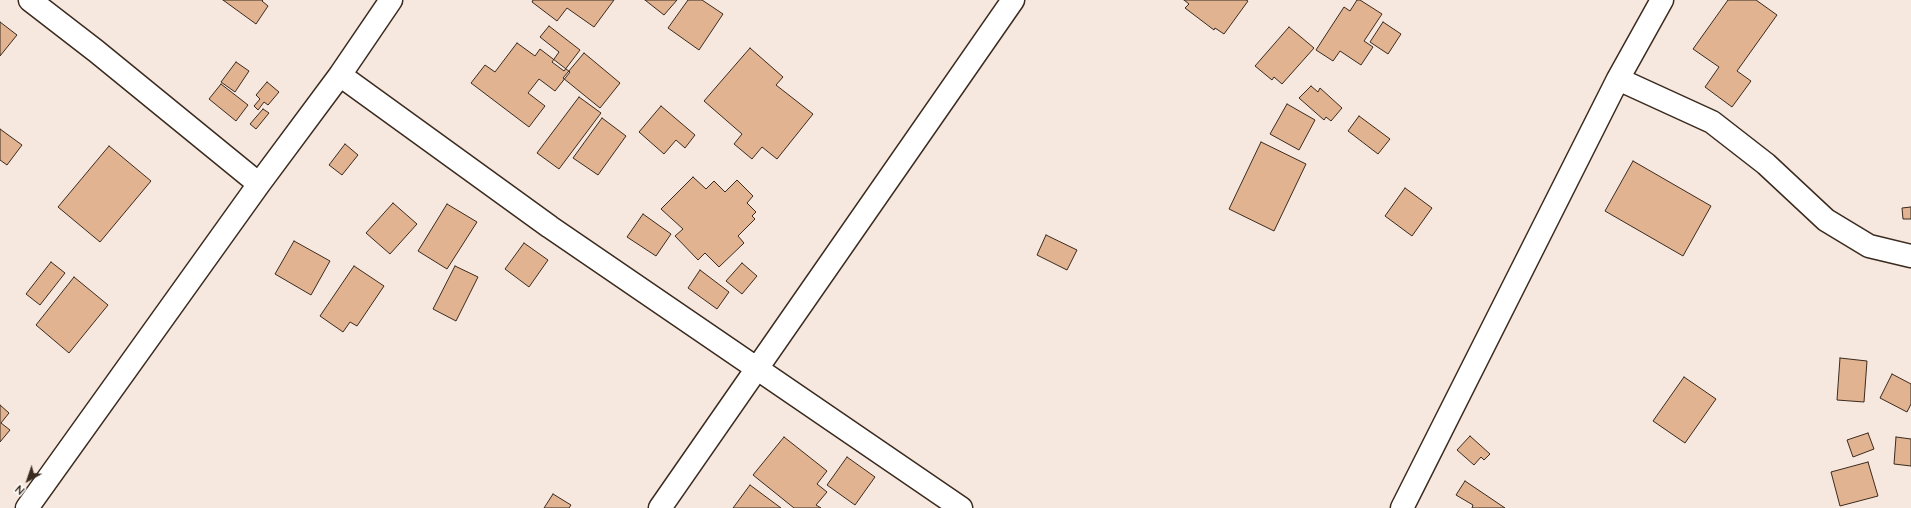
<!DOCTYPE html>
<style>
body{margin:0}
#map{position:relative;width:1911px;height:508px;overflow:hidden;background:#f6e8de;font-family:"Architects Daughter",sans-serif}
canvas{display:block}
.north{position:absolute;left:8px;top:460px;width:40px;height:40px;-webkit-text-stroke:3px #fff;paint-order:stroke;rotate:220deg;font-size:11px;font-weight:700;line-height:16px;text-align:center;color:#3b2a1e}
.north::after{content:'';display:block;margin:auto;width:14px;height:18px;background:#3b2a1e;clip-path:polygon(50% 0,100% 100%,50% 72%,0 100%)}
</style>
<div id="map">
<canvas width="1911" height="508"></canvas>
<div class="north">N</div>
</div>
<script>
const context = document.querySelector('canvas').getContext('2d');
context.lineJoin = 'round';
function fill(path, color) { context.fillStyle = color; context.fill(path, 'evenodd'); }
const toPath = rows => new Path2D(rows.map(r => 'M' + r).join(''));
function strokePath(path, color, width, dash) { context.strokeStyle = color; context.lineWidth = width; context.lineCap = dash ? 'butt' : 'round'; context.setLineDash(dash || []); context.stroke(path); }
const building = toPath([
 [223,0,263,0,262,1,268,6,256,24,223,0],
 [533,0,614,0,594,27,567,8,557,21,532,2,533,0],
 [645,0,677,0,664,15,645,0],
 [688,0,702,0,723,14,699,50,668,28,688,0],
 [1184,0,1246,0,1248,1,1224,34,1215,28,1214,30,1185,8,1189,4,1184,0],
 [1357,0,1360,0,1382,14,1364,41,1373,47,1361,65,1340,51,1333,61,1316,50,1344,7,1350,11,1357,0],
 [1728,0,1756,0,1777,15,1737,71,1751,81,1732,107,1705,87,1719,67,1693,49,1728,0],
 [0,22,17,35,0,56,0,22],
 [1383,22,1401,34,1388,54,1370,42,1383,22],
 [549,26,580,50,564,71,552,62,559,52,540,37,549,26],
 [1289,27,1314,48,1282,84,1274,77,1272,80,1255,66,1289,27],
 [517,43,535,56,540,49,570,72,555,91,539,79,528,93,545,106,529,127,471,83,485,65,495,72,517,43],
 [750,48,783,77,776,85,813,114,777,159,762,147,752,159,734,144,742,134,704,101,750,48],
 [584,53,620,83,600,108,563,78,584,53],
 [236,62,249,71,235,92,221,82,236,62],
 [267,82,279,92,268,105,264,102,258,110,254,106,260,99,256,95,267,82],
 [221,84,248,105,236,121,209,99,221,84],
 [1311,86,1318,92,1320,88,1342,108,1331,121,1326,117,1324,120,1299,98,1311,86],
 [579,97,601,113,559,169,537,153,579,97],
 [1287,104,1315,120,1299,150,1270,134,1287,104],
 [661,106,695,135,685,148,676,140,664,154,639,132,661,106],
 [263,109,269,113,256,129,250,124,263,109],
 [1359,116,1390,139,1378,154,1348,131,1359,116],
 [602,118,626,136,598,175,573,158,602,118],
 [0,129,22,145,7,165,0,160,0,129],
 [1261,142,1306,164,1274,231,1229,209,1261,142],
 [345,144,358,155,342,175,329,165,345,144],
 [109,146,151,181,100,242,58,207,109,146],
 [1633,161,1711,206,1683,256,1605,211,1633,161],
 [693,177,706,189,714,181,725,192,737,180,753,196,747,203,756,212,752,216,755,219,738,236,744,243,719,267,705,253,698,260,675,236,683,229,661,209,693,177],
 [1405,188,1432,208,1412,236,1385,216,1405,188],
 [393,203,417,224,390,254,366,233,393,203],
 [447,204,477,222,447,269,418,251,447,204],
 [1911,207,1911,219,1903,219,1902,208,1911,207],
 [643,214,671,234,656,256,627,237,643,214],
 [1046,235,1077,250,1067,270,1037,255,1046,235],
 [294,241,330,261,311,295,275,274,294,241],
 [524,243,548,260,529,287,505,269,524,243],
 [51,262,65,273,40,305,26,294,51,262],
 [742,263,757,276,742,294,726,281,742,263],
 [354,266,384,286,357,326,350,322,343,332,320,316,354,266],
 [455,266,478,277,456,321,433,309,455,266],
 [700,270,729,292,717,309,688,288,700,270],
 [74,277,108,305,69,353,36,325,74,277],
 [1840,358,1867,361,1864,402,1837,400,1840,358],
 [1892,374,1911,384,1911,404,1907,412,1880,398,1892,374],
 [1684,377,1716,399,1685,443,1653,421,1684,377],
 [0,405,9,413,1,423,10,430,0,442,0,405],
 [1868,433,1874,449,1853,457,1847,440,1868,433],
 [1470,436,1490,454,1484,460,1481,457,1474,465,1457,450,1470,436],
 [784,437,827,471,817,484,827,492,816,505,821,508,794,508,753,475,784,437],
 [1896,437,1911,439,1911,466,1894,464,1896,437],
 [847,457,875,477,855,505,827,485,847,457],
 [1868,462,1878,496,1840,506,1831,472,1868,462],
 [1465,481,1505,508,1472,508,1473,505,1456,495,1465,481],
 [750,485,781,508,733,508,750,485],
 [553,494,571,505,569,508,544,508,553,494]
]);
fill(building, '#e1b391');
strokePath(building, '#3b2a1e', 1);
const minor = toPath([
 [30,0,96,51,259,184],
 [340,75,550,227,961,508],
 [1618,79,1712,122,1766,164,1826,220,1869,246,1911,256],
 [27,508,259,184,340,75,391,0],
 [660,508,1013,0],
 [1402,508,1618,79,1662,0]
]);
strokePath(minor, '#3b2a1e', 25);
strokePath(minor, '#fff', 22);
</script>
